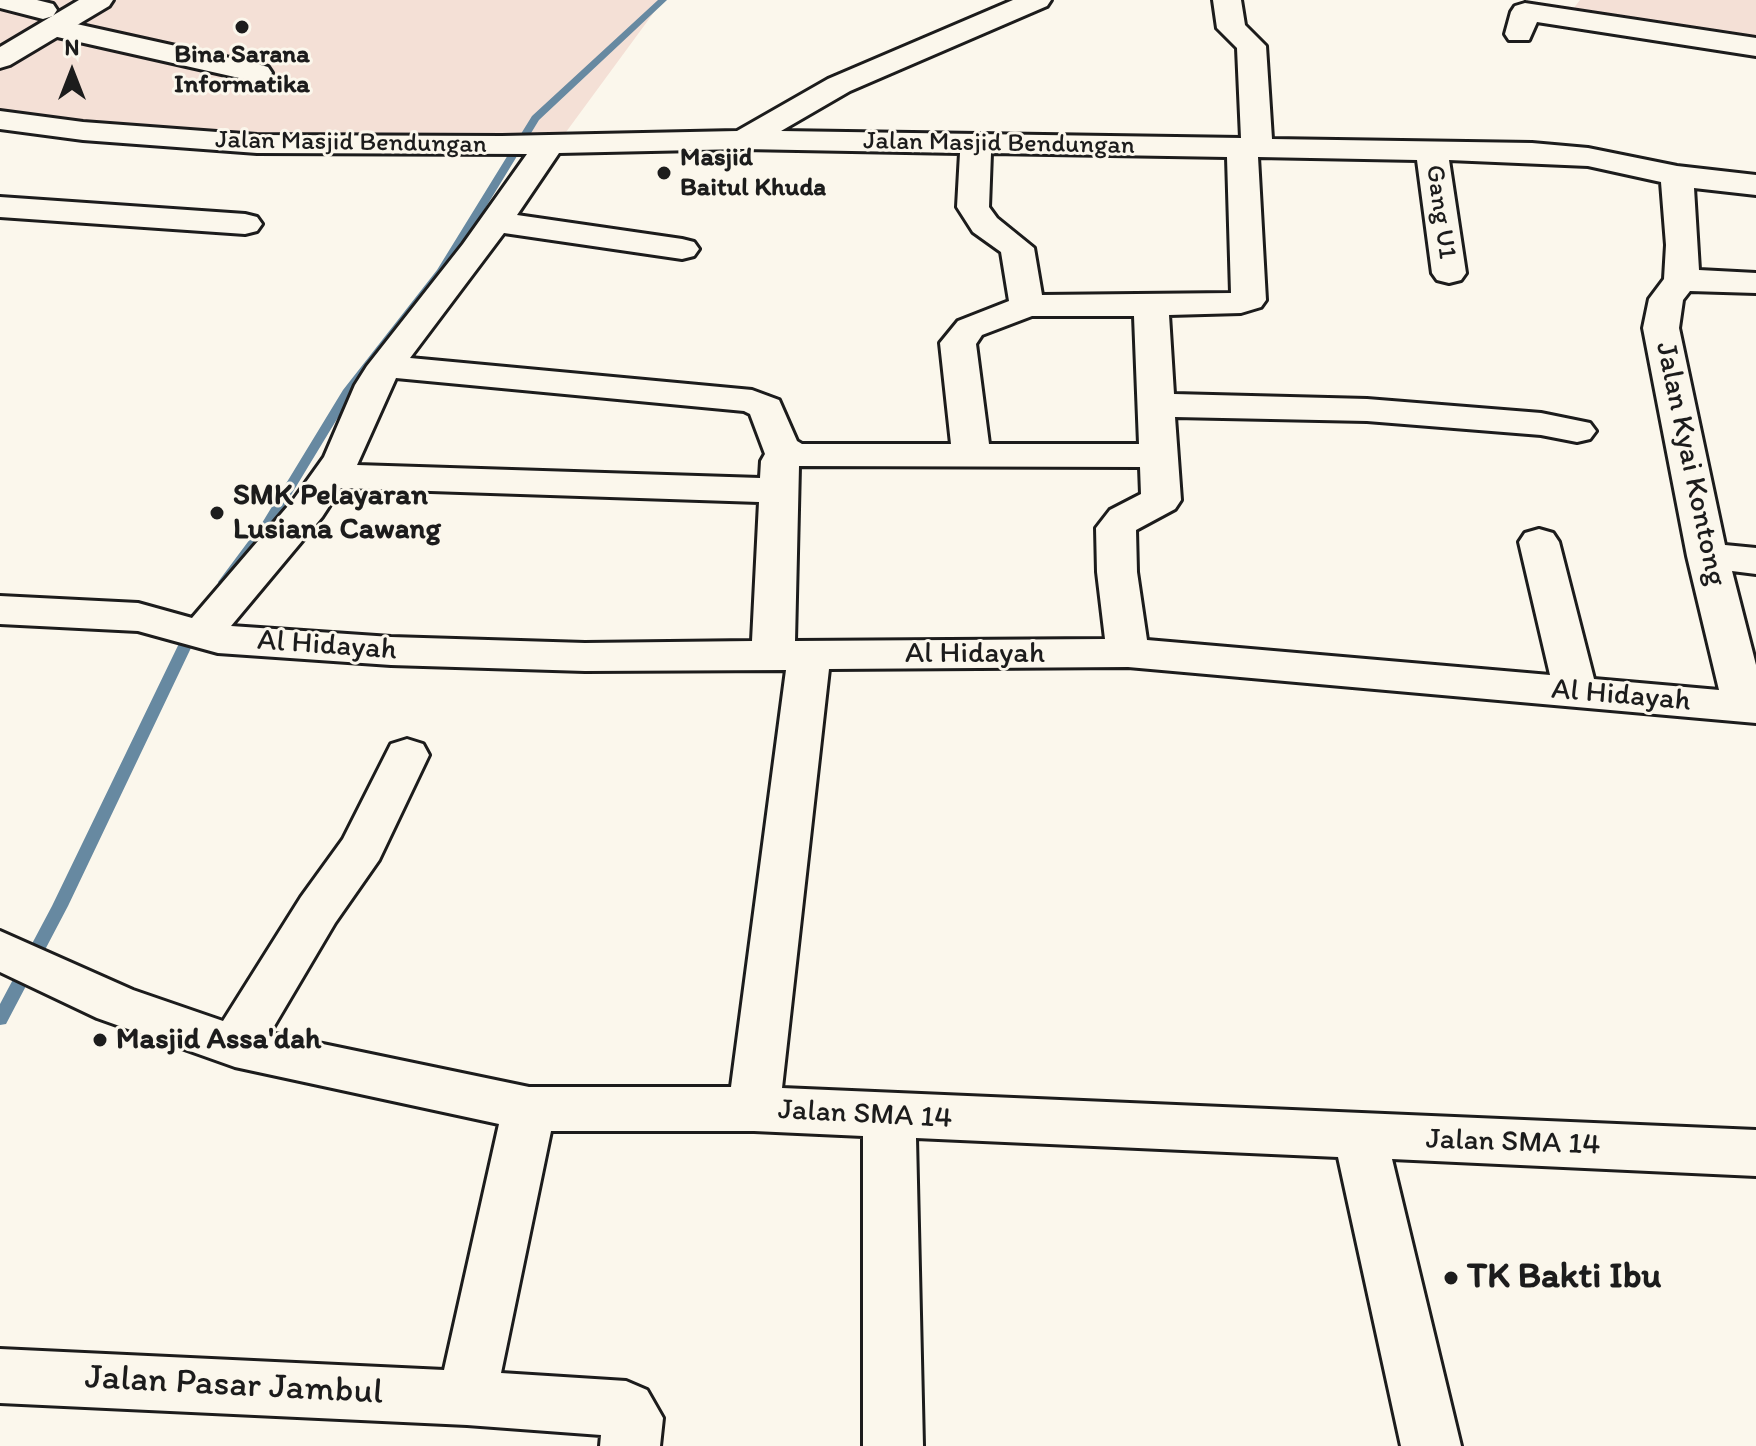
<!DOCTYPE html>
<style>
body{margin:0}
#map{position:relative;width:1756px;height:1446px;overflow:hidden;background:#fbf7ec;font-family:Itim,sans-serif}
canvas{display:block}
.north{position:absolute;left:32px;top:32px;width:80px;height:80px;-webkit-text-stroke:6px #fbf7ec;paint-order:stroke;rotate:0deg;font-size:22px;font-weight:700;line-height:32px;text-align:center;color:#1c1c1c}
.north::after{content:'';display:block;margin:auto;width:28px;height:36px;background:#1c1c1c;clip-path:polygon(50% 0,100% 100%,50% 72%,0 100%)}
</style>
<div id="map">
<canvas width="1756" height="1446"></canvas>
<div class="north">N</div>
</div>
<script>
const context = document.querySelector('canvas').getContext('2d');
context.lineJoin = 'round';
function fill(path, color) { context.fillStyle = color; context.fill(path, 'evenodd'); }
const toPath = rows => new Path2D(rows.map(r => 'M' + r).join(''));
function strokePath(path, color, width, dash) { context.strokeStyle = color; context.lineWidth = width; context.lineCap = dash ? 'butt' : 'round'; context.setLineDash(dash || []); context.stroke(path); }
function write(font, color, halo, rows, align = 'center') {
  context.font = font + ' Itim,sans-serif'; context.lineWidth = 6; context.setLineDash([]); context.textBaseline = 'middle'; context.strokeStyle = halo; context.fillStyle = color; for (const [text, x, y, turn = 0] of rows) {
    context.save(); context.translate(x, y); context.rotate((+turn || 0) * Math.PI / 180); context.textAlign = isNaN(turn) ? turn : align; if (halo) context.strokeText(text, 0, 0); context.fillText(text, 0, 0); context.restore();
  }
}
fill(toPath([
 [0,0,663,0,558,143,227,141,0,117],
 [1580,0,1756,0,1756,40,1573,9]
]), '#f4e0d6');
fill(toPath([
 [658,0,667,0,539,120,447,271,354,391,271,528,230,585,220,585,218,582,262,523,343,390,437,270,532,116,658,0],
 [193,625,200,629,68,906,6,1024,0,1025,0,1004,52,906,186,629,193,625]
]), '#6789a1');
const minor = toPath([
 [0,0,37,0,53,4,57,10,53,16,43,19,0,8,0,0],
 [1013,0,1051,0,1047,6,850,91,781,131,1241,138,1237,48,1217,28,1213,0,1241,0,1245,25,1266,46,1272,139,1532,143,1588,148,1677,166,1756,175,1756,195,1694,188,1699,270,1756,273,1756,293,1690,291,1683,300,1679,328,1725,545,1756,548,1756,574,1732,571,1756,665,1756,723,1128,667,829,669,782,1088,1756,1130,1756,1176,1392,1159,1461,1446,1401,1446,1338,1157,916,1138,923,1446,863,1446,863,1136,754,1131,551,1131,501,1373,626,1381,647,1390,663,1418,660,1446,600,1446,601,1435,467,1425,0,1403,0,1349,444,1370,499,1124,235,1067,97,1018,0,972,0,931,133,990,223,1021,301,897,343,839,391,744,407,739,423,744,429,755,379,860,335,923,270,1033,529,1087,731,1087,786,670,585,671,391,665,218,653,138,631,0,624,0,596,138,603,192,618,294,499,324,457,355,385,367,366,463,244,527,154,257,153,83,140,0,129,0,111,83,122,257,135,502,136,737,131,828,79,1013,0],
 [743,149,960,153,957,207,973,232,1001,252,1009,301,958,321,940,343,951,444,802,444,797,441,779,400,752,390,410,358,504,233,682,259,694,256,699,249,694,242,682,239,517,215,559,153,743,149],
 [991,153,1227,157,1231,293,1042,295,1034,248,997,218,989,207,991,153],
 [1258,157,1417,160,1432,273,1437,280,1449,283,1461,280,1466,273,1449,160,1588,166,1661,182,1666,245,1664,279,1649,299,1643,328,1687,556,1719,690,1594,679,1559,542,1553,533,1539,529,1525,533,1519,542,1550,675,1147,640,1137,572,1136,530,1175,509,1181,500,1175,417,1367,421,1541,435,1577,442,1590,439,1596,431,1590,423,1541,413,1367,399,1174,394,1169,315,1241,313,1261,307,1266,300,1258,157],
 [1032,316,1134,316,1139,444,989,444,976,344,982,335,1032,316],
 [396,378,744,411,750,414,765,454,761,461,760,478,357,465,396,378],
 [799,466,1140,467,1141,494,1110,510,1096,528,1097,572,1105,639,795,641,799,466],
 [341,488,759,502,752,641,585,643,391,637,231,626,322,517,341,488],
 [1525,3,1756,38,1756,56,1537,22,1529,40,1509,40,1505,34,1511,12,1515,6,1525,3],
 [54,19,257,64,268,67,272,73,268,79,257,82,44,34,40,28,44,22,54,19],
 [0,197,245,214,257,217,262,224,257,231,245,234,0,217,0,197]
]);
const major = toPath([
 [79,0,113,0,109,6,10,65,0,68,0,47,79,0]
]);
strokePath(minor, '#1c1c1c', 6);
strokePath(major, '#1c1c1c', 6);
fill(minor, '#fbf7ec');
fill(major, '#fbf7ec');
for (const [x, y, r, color] of [
 [242,27,8,"#1c1c1c"],
 [664,173,8,"#1c1c1c"],
 [217,513,8,"#1c1c1c"],
 [100,1040,8,"#1c1c1c"],
 [1451,1278,8,"#1c1c1c"]
]) { const dot = new Path2D(); dot.arc(x, y, r, 0, 2 * Math.PI); context.fillStyle = color; context.fill(dot); strokePath(dot, '#fbf7ec', 3); }
write('bold 26px', '#1c1c1c', '#fbf7ec', [
 ["Bina Sarana",242,55],
 ["Informatika",242,85],
 ["Masjid",680,158,"left"],
 ["Baitul Khuda",680,188,"left"]
]);
write('26px', '#1c1c1c', '#fbf7ec', [
 ["Jalan Masjid Bendungan",351,143,1],
 ["Jalan Masjid Bendungan",999,144,1],
 ["Gang U1",1440,212,82]
]);
write('30px', '#1c1c1c', '#fbf7ec', [
 ["Jalan Kyai Kontong",1690,464,78],
 ["Al Hidayah",327,646,4],
 ["Al Hidayah",975,654],
 ["Al Hidayah",1621,696,5],
 ["Jalan SMA 14",865,1115,3],
 ["Jalan SMA 14",1513,1143,2]
]);
write('bold 30px', '#1c1c1c', '#fbf7ec', [
 ["SMK Pelayaran",233,496],
 ["Lusiana Cawang",233,530],
 ["Masjid Assa'dah",116,1040]
], 'left');
write('bold 36px', '#1c1c1c', '#fbf7ec', [
 ["TK Bakti Ibu",1467,1278]
], 'left');
write('36px', '#1c1c1c', '#fbf7ec', [
 ["Jalan Pasar Jambul",234,1386,3]
]);
</script>
